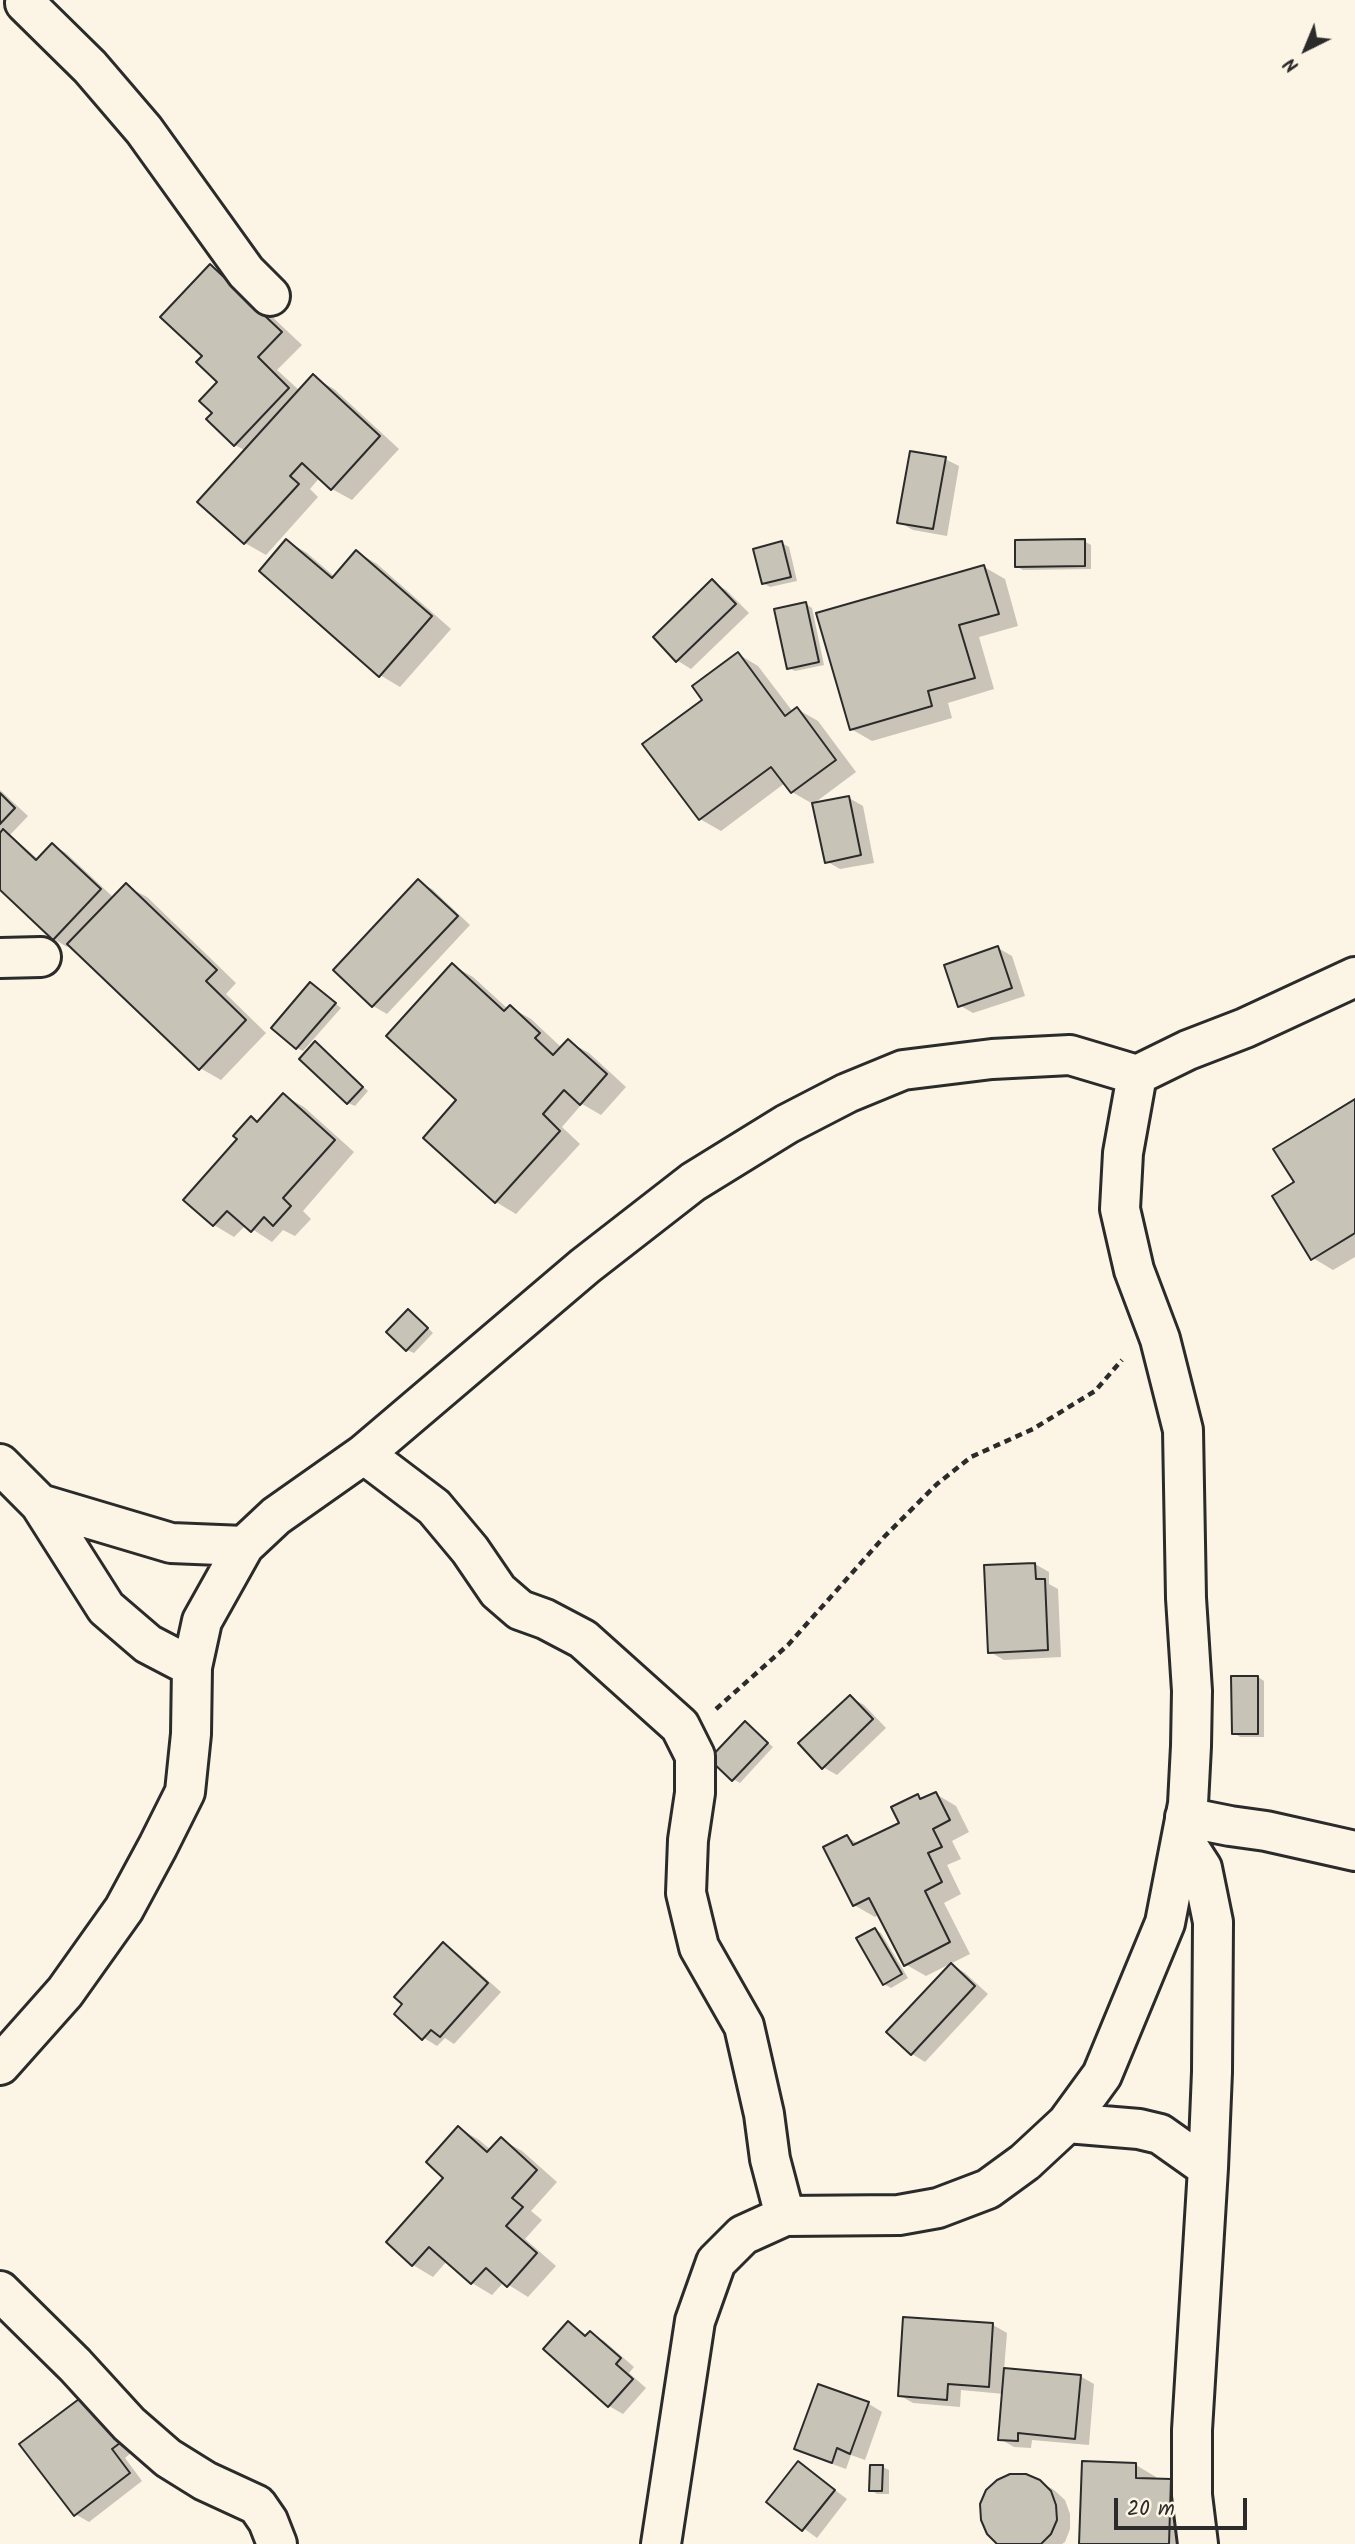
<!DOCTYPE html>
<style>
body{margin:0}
#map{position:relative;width:1355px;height:2544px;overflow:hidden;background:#fcf5e5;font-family:Kalam,sans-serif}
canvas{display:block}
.north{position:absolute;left:1271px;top:14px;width:70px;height:70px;-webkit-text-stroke:5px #fcf5e5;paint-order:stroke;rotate:223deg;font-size:19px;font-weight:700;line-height:28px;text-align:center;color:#2b2b2b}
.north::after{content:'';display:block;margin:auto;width:24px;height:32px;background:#2b2b2b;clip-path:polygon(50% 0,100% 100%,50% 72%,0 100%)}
.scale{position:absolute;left:1114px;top:2498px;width:133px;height:32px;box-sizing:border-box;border:4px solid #2b2b2b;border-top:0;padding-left:9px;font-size:21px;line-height:24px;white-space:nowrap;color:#2b2b2b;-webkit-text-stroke:5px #fcf5e5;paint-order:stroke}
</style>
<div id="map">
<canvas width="1355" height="2544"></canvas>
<div class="north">N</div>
<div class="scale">20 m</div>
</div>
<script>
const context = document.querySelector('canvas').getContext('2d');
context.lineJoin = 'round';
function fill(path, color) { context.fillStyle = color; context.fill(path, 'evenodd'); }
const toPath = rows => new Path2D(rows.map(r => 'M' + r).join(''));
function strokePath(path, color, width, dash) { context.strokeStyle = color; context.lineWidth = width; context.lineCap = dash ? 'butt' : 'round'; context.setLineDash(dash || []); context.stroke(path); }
fill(toPath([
 [210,266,231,278,302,345,277,370,300,391,313,377,334,389,399,449,352,500,332,489,320,477,310,489,318,497,266,555,245,543,246,451,235,445,214,413,220,382,204,356],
 [945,459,959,466,947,536,913,530,899,522],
 [287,541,307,553,335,577,357,552,377,564,451,629,400,687,380,675],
 [1084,541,1091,545,1091,569,1023,570,1016,566],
 [782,543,789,547,797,581,770,587,763,583],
 [984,567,1005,579,1018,626,979,637,994,689,948,703,952,718,872,741,851,729],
 [712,582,726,590,749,613,691,669,678,661,655,637],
 [806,604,812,608,824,665,795,671,789,668],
 [738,654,758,666,793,712,797,709,818,721,856,772,813,804,792,792,785,783,721,831,700,819,705,700],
 [0,790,28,816,10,835,39,860,52,845,66,853,114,898,126,886,147,897,236,983,226,994,266,1033,221,1080,200,1068,70,944,67,947,54,939,0,887],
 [849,798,863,806,874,863,840,869,826,861],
 [418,881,432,889,470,925,387,1014,373,1006],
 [998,948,1012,956,1025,996,973,1013,959,1005],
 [452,965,473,977,508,1009,510,1007,531,1019,562,1048,568,1041,589,1053,626,1087,601,1115,582,1104,562,1127,580,1144,516,1214,496,1202,459,1100],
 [311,984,341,1008,303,1051,297,1048],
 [316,1043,368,1091,355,1106,348,1103],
 [283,1095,304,1107,354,1152,303,1211,311,1219,295,1236,283,1230,272,1242,246,1225,234,1237,214,1225,240,1138,251,1118,259,1123],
 [1355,1101,1355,1257,1333,1270,1313,1258,1296,1183],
 [415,1315,433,1333,414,1353,407,1350],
 [1035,1564,1049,1572,1049,1584,1058,1589,1061,1657,1004,1660,990,1652],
 [1258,1677,1264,1681,1264,1737,1240,1737,1234,1733],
 [850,1697,864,1705,886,1728,837,1775,823,1767],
 [745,1723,773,1747,740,1783,733,1779],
 [936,1794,956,1806,969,1832,952,1841,961,1859,947,1865,961,1894,944,1903,970,1954,926,1976,905,1964,880,1914,875,1917,854,1905,847,1837,859,1844,902,1823,918,1796,924,1799],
 [875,1930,881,1933,908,1978,891,1988,884,1984],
 [443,1945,457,1953,501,1992,454,2044,445,2038,437,2046,424,2038],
 [952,1965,965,1973,988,1994,925,2062,912,2054],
 [459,2128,479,2140,491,2150,501,2139,522,2151,557,2182,531,2211,542,2220,525,2239,556,2266,528,2297,504,2282,492,2295,472,2283,447,2261,433,2277,413,2265,388,2242,446,2178],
 [569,2323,588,2336,590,2333,604,2341,634,2367,629,2373,646,2388,623,2414,609,2406,546,2349],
 [993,2325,1007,2333,1004,2370,1080,2376,1094,2384,1089,2445,1032,2440,1031,2448,1014,2447,1000,2439,1004,2394,961,2390,960,2407,913,2403,899,2395],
 [819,2386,869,2404,882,2412,865,2460,851,2455,846,2469,810,2456,796,2448],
 [83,2398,133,2451,125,2458,142,2481,89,2522,75,2514],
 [799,2463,847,2499,817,2538,768,2502],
 [1136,2465,1156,2477,1156,2480,1171,2481,1192,2493,1190,2544,1080,2544],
 [883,2467,889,2470,889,2494,877,2494,871,2490],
 [1039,2481,1054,2490,1065,2500,1070,2514,1070,2529,1065,2542,1062,2544,1000,2544]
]), '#0003');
const building = toPath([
 [210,264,282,332,258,357,289,388,234,446,206,419,212,413,199,401,217,382,196,362,202,356,160,317,210,264],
 [313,374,380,436,331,490,302,463,290,476,299,484,244,544,197,502,313,374],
 [910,451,946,457,933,529,897,523,910,451],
 [286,539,332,578,356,550,432,616,379,677,259,571,286,539],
 [1085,539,1085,566,1015,567,1015,540,1085,539],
 [782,541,791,577,762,584,753,549,782,541],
 [984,565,999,614,959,625,975,678,928,691,932,706,850,730,816,613,984,565],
 [712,579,736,604,676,662,653,637,712,579],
 [806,602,819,662,787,669,774,609,806,602],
 [738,652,785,716,797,707,836,760,791,793,771,767,699,820,642,744,702,700,692,686,738,652],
 [0,793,15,808,0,824,0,793],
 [849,796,861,855,825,863,812,803,849,796],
 [3,829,36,860,52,843,101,889,53,940,0,890,0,833,3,829],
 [418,879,458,916,372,1007,333,970,418,879],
 [126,883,217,970,206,981,246,1020,199,1070,67,944,126,883],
 [998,946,1012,988,958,1007,944,965,998,946],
 [452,963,504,1011,510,1005,540,1033,535,1038,553,1055,568,1039,607,1074,580,1105,564,1090,543,1114,560,1131,495,1203,423,1138,456,1100,386,1036,452,963],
 [310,982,336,1003,296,1049,271,1028,310,982],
 [315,1041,363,1087,347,1104,299,1059,315,1041],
 [283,1093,335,1140,283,1198,291,1206,273,1226,264,1217,251,1232,227,1211,213,1226,183,1200,237,1139,233,1136,251,1116,257,1122,283,1093],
 [1355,1099,1355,1233,1311,1260,1272,1196,1294,1182,1273,1149,1355,1099],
 [408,1309,428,1328,406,1351,386,1332,408,1309],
 [1035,1563,1036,1579,1045,1579,1048,1650,988,1653,984,1565,1035,1563],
 [1231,1676,1258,1676,1258,1734,1232,1734,1231,1676],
 [850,1695,873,1719,822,1769,798,1743,850,1695],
 [745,1721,768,1743,732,1781,709,1759,745,1721],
 [936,1792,950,1820,933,1829,942,1847,928,1853,942,1882,925,1891,950,1942,904,1966,869,1898,853,1906,823,1847,847,1835,853,1845,899,1823,891,1807,918,1794,920,1799,936,1792],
 [875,1928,902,1974,883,1985,856,1938,875,1928],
 [443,1942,488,1983,440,2037,431,2030,422,2040,394,2014,402,2004,394,1997,443,1942],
 [951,1963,975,1986,911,2055,886,2032,951,1963],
 [458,2126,487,2152,501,2137,537,2170,512,2198,523,2207,506,2226,537,2253,507,2287,486,2268,471,2284,429,2247,412,2266,386,2242,443,2178,426,2162,458,2126],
 [903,2317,993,2323,989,2387,948,2384,947,2400,898,2396,903,2317],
 [568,2321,585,2336,590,2331,621,2358,616,2364,633,2379,608,2407,543,2349,568,2321],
 [1004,2368,1081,2375,1075,2439,1018,2433,1018,2441,998,2440,1004,2368],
 [818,2384,869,2402,850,2454,837,2448,832,2463,794,2449,818,2384],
 [83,2396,120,2443,112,2449,130,2473,74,2516,19,2444,83,2396],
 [798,2461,835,2490,802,2531,766,2502,798,2461],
 [1082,2461,1136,2463,1136,2478,1171,2479,1169,2544,1079,2544,1082,2461],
 [870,2465,883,2465,882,2491,869,2491,870,2465],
 [1010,2474,1026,2474,1040,2480,1051,2491,1056,2505,1057,2520,1051,2534,1041,2544,997,2544,987,2534,981,2520,980,2504,986,2490,997,2480,1010,2474]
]);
fill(building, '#c8c3b7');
strokePath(building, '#2b2b2b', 2);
const minor = toPath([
 [25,3,90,67,144,130,246,272,270,296],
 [0,958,41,957],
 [364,1454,434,1507,470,1550,498,1591,520,1610,545,1619,583,1639,680,1726,695,1756,695,1793,688,1840,686,1893,699,1947,744,2026,764,2114,770,2159,785,2216],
 [0,1464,40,1504,106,1608,148,1644,192,1667],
 [40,1504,171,1543,244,1546],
 [1185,1817,1230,1826,1266,1831,1355,1851],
 [1182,1837,1202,1868,1213,1922,1212,2072,1208,2168,1192,2430,1192,2495,1198,2544],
 [0,2065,65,1992,124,1909,158,1846,185,1792,191,1734,192,1667,202,1621,244,1546,276,1516,364,1454,585,1266,693,1182,787,1124,847,1093,903,1070,992,1059,1070,1055,1137,1075],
 [1067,2123,1139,2129,1160,2134,1208,2168],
 [0,2291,75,2365,129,2424,168,2458,205,2481,257,2505,268,2521,277,2544],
 [661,2544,695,2321,716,2262,743,2235,785,2216,899,2215,938,2208,988,2189,1025,2162,1067,2123,1102,2075,1165,1923,1188,1804,1191,1746,1192,1691,1186,1598,1183,1430,1160,1339,1134,1270,1120,1209,1123,1153,1137,1075,1188,1050,1245,1028,1355,977]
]);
strokePath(minor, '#2b2b2b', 44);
strokePath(toPath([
 [716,1709,788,1645,884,1537,937,1484,971,1457,1033,1429,1095,1391,1122,1360]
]), '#2b2b2b', 4.5, [7, 5]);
strokePath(minor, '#fcf5e5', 38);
</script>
